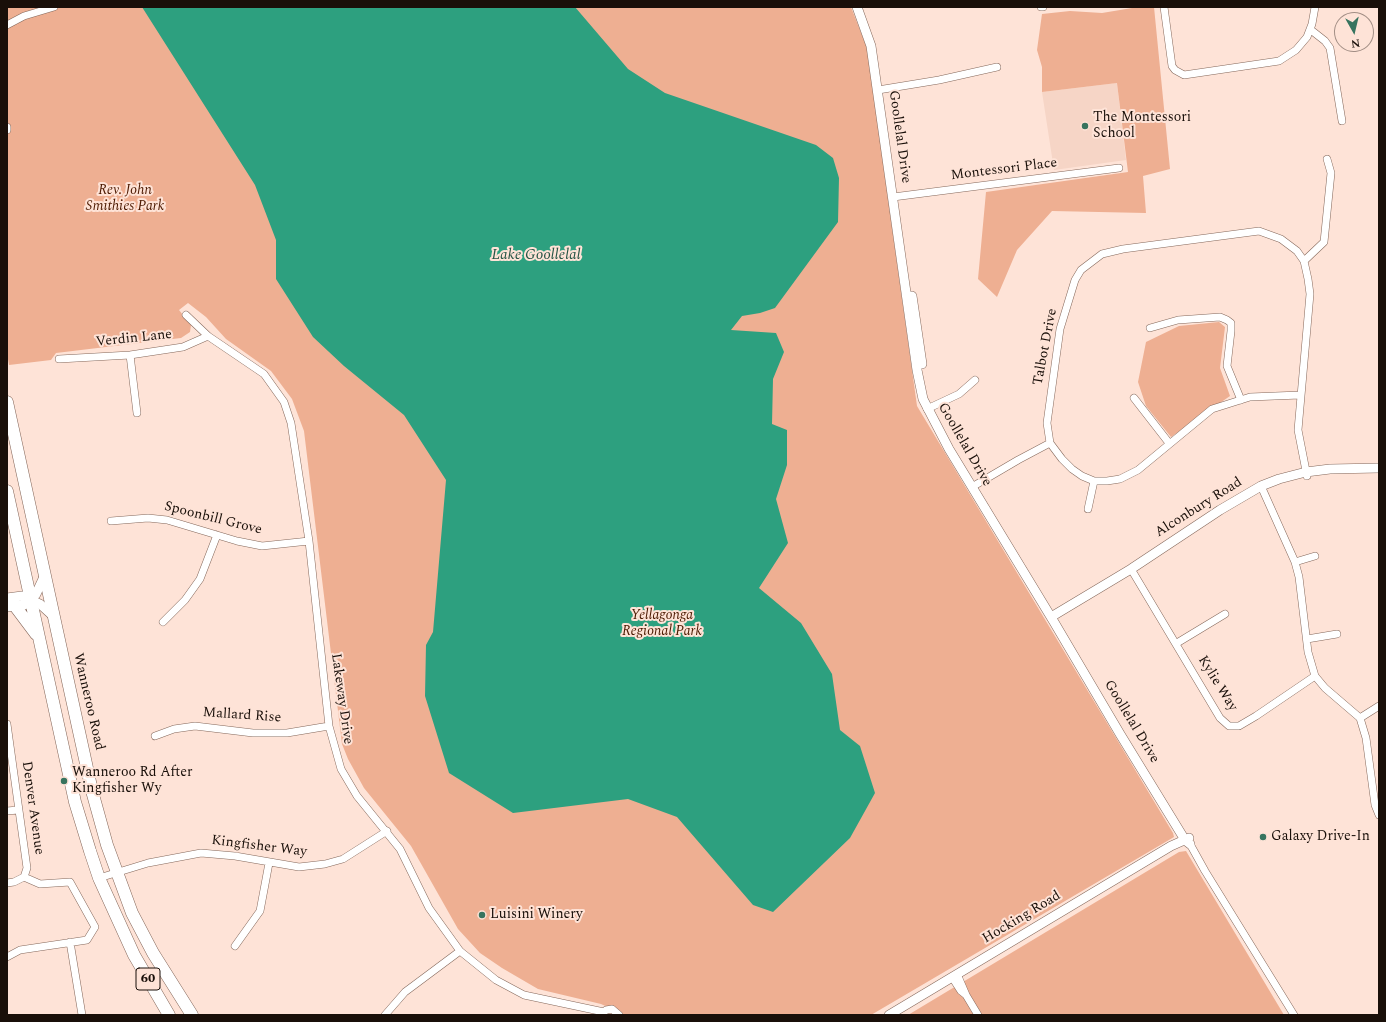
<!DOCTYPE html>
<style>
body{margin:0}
#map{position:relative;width:1386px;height:1022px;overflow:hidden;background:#fee3d7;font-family:Spectral,serif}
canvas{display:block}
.frame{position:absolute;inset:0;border:8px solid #190f09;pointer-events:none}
.north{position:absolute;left:1334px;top:12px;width:40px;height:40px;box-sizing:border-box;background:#fee3d7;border:1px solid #a28e85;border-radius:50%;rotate:172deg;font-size:11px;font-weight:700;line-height:16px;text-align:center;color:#190f09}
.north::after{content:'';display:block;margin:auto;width:14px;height:18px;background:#37745f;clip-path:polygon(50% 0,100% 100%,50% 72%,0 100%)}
</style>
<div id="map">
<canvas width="1386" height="1022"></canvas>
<div class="frame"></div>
<div class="north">N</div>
</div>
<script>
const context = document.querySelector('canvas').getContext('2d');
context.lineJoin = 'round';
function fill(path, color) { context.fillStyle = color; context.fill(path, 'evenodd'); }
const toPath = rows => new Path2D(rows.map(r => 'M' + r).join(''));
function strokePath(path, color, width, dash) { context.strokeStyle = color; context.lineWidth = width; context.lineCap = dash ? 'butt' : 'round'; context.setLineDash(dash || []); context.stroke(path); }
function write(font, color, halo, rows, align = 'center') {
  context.font = font + ' Spectral,serif'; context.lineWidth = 4; context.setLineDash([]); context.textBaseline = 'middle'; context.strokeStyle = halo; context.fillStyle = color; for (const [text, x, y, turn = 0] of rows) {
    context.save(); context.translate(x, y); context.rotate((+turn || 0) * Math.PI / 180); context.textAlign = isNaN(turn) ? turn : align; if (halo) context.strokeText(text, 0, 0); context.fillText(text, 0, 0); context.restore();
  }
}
fill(toPath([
 [1117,83,1126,160,1054,170,1042,92]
]), '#f6d5c6');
fill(toPath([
 [7,7,851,7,867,48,917,406,1173,833,1174,837,871,1015,625,1015,601,1004,538,989,502,968,480,953,458,929,411,846,364,788,348,759,342,744,304,431,292,399,271,371,226,339,206,317,188,303,179,310,191,325,190,332,181,338,56,353,51,360,9,365,7,353],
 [1138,7,1154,7,1170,169,1143,176,1146,213,1052,211,1017,250,997,297,978,279,986,192,1128,172,1117,83,1042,92,1042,67,1037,50,1042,14,1070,11,1102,13],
 [1219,322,1225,327,1220,368,1230,396,1171,437,1146,406,1138,382,1146,342,1179,326],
 [1186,851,1284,1015,908,1015,1179,852]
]), '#eeaf92');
fill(toPath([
 [142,7,575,7,628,69,665,93,816,145,833,158,839,178,838,222,775,308,760,313,742,316,731,330,776,333,784,352,773,379,772,424,787,430,787,465,776,499,788,543,759,588,801,623,832,674,840,730,860,746,875,793,850,838,773,912,753,905,677,817,628,799,513,813,449,773,425,696,426,645,433,632,446,480,404,415,344,366,313,337,276,279,276,240,255,185]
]), '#2da07f');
const minor = toPath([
 [1041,7,1043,7],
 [1164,7,1172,66,1175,70,1184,75,1279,61,1296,50,1307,37,1312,24,1315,7],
 [7,25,24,16,54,7],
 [1311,30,1325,41,1330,48,1342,121],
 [878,90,939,80,997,67],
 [7,127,7,130],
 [893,197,1119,168],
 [1304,261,1324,242,1331,173,1327,159],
 [186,315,208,336,264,374,284,402,291,423,309,541,329,726,341,769,357,796,400,849,429,908,460,951,496,980,524,995,604,1012],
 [1150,328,1178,320,1220,317,1227,320,1231,323,1231,331,1227,366,1241,400],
 [130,355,137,413],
 [59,359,130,355,183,347,208,336],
 [1300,395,1250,397,1212,409,1138,470,1120,479,1107,481,1094,481,1082,476,1072,469,1062,459,1050,443,1047,423,1060,329,1075,280,1081,270,1102,254,1123,249,1259,231,1281,239,1297,251,1304,261,1308,279,1310,294,1298,430,1307,476],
 [1134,398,1169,443],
 [927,409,959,394,975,380],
 [1261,486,1295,562,1299,577,1308,652,1315,676,1325,688,1360,718,1366,738,1375,805,1379,815],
 [972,487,1018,460,1050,443],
 [1088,509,1094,481],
 [111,521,148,518,167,520,237,541,262,546,309,541],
 [1295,562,1315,556],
 [1131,569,1220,718,1229,726,1239,726,1256,716,1315,676],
 [163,622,185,600,200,579,217,535],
 [1307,639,1337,634],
 [1177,643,1225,614],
 [1360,718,1379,706],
 [7,724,27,868,24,877,14,882,7,883],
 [155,736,174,729,195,726,253,733,287,733,329,726],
 [7,811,18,810],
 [1190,844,1205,871,1294,1015],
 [99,878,148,863,201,853,235,856,299,867,325,864,343,859,387,831],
 [70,942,82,1015],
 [235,946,260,911,269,863],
 [7,957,20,950,87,940,95,927,70,882,40,884,24,877],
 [957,974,966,995,978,1015],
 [952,977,961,991,966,995],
 [385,1015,405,992,460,951],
 [602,1015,606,1010,612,1009,619,1015]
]);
const tertiary = toPath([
 [857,7,871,46,917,370,923,399,949,449,1054,622,1120,734,1185,840,1190,844],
 [912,296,922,364],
 [7,598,22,596,40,604,52,615],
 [7,607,24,605,31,600,36,594,44,577],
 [1051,617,1131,569,1220,510,1261,486,1279,479,1306,472,1330,469,1379,468],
 [889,1015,1171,846,1189,838]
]);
const trunk = toPath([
 [7,402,92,791,107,845,132,913,153,953,192,1015],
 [7,491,75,802,90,851,99,878,134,955,169,1015],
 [15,606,36,634]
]);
strokePath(minor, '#85685b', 8);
strokePath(tertiary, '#85685b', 10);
strokePath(trunk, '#85685b', 13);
strokePath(minor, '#fff', 7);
strokePath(tertiary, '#fff', 9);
strokePath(trunk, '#fff', 12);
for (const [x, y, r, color] of [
 [1085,126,4,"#37745f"],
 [64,781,4,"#37745f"],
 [1263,837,4,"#37745f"],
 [482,915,4,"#37745f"]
]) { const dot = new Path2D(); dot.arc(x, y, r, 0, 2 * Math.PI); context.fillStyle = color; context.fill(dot); strokePath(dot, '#fee3d7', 1.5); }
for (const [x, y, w] of [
 [148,979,24]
]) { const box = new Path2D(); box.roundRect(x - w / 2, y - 11, w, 22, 3); context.fillStyle = '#fee3d7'; context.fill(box); strokePath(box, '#190f09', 1); }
write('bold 13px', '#190f09', null, [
 ["60",148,979]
]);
write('14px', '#190f09', '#fee3d7', [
 ["The Montessori",1093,118],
 ["School",1093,134],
 ["Wanneroo Rd After",72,773],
 ["Kingfisher Wy",72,789],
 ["Galaxy Drive-In",1271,837],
 ["Luisini Winery",490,915]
], 'left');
write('14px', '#190f09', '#fee3d7', [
 ["Goollelal Drive",899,137,82],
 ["Montessori Place",1004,170,-7],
 ["Verdin Lane",134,339,-6],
 ["Talbot Drive",1046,347,-79],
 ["Goollelal Drive",964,445,60],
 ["Alconbury Road",1199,508,-32],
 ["Spoonbill Grove",213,519,14],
 ["Kylie Way",1217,684,58],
 ["Lakeway Drive",341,699,82],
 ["Wanneroo Road",88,702,77],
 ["Mallard Rise",242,716,4],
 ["Goollelal Drive",1131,722,59],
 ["Denver Avenue",32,808,82],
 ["Kingfisher Way",259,847,7],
 ["Hocking Road",1022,918,-31]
]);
write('italic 14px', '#4c1900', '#fee3d7', [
 ["Rev. John",125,191],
 ["Smithies Park",125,207],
 ["Yellagonga",662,616],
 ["Regional Park",662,632]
]);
write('italic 15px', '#275546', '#fee3d7', [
 ["Lake Goollelal",536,256]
]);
</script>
